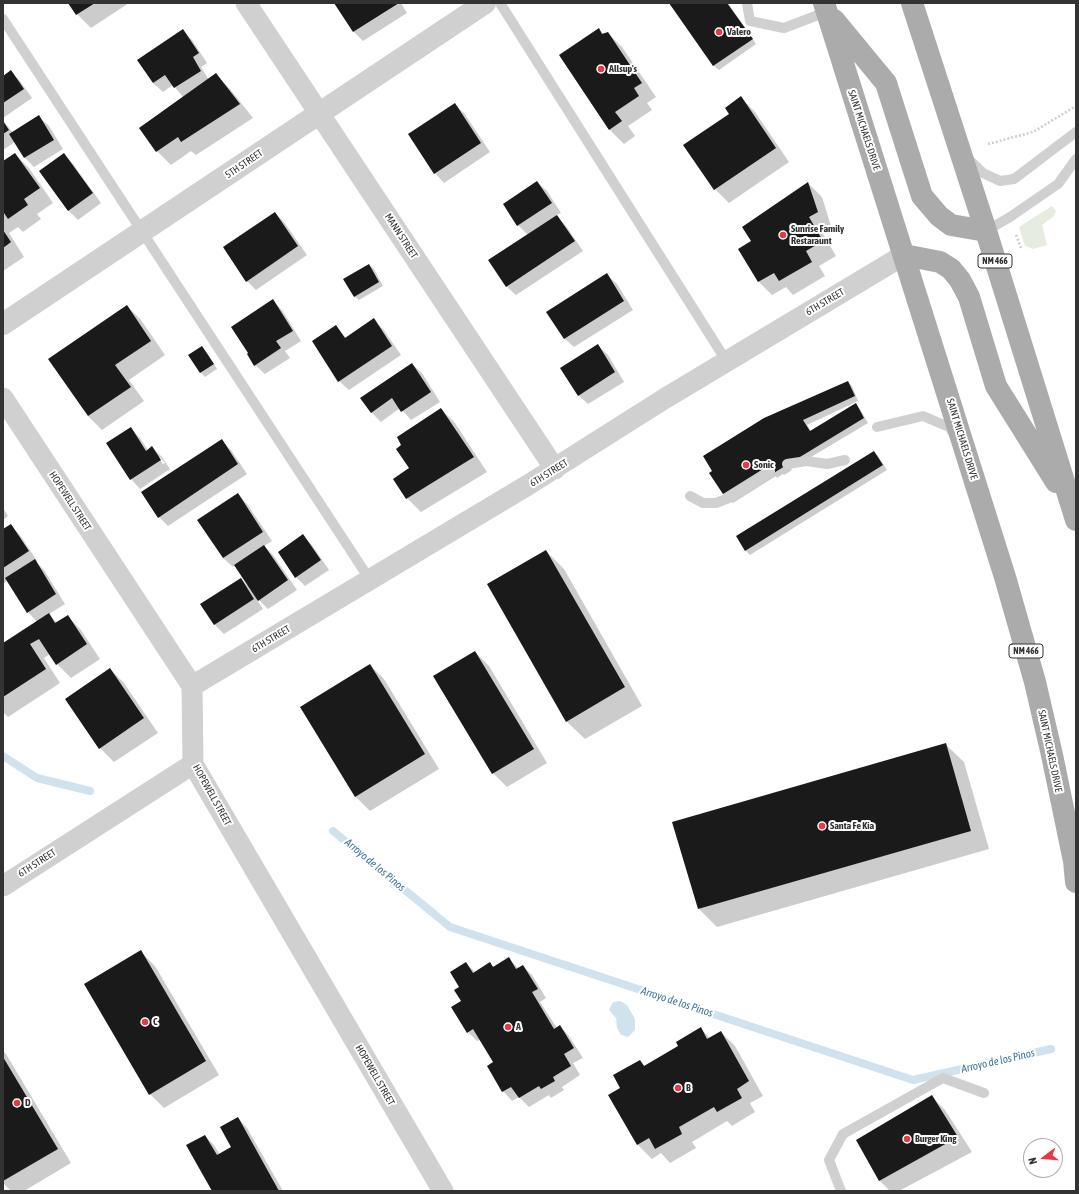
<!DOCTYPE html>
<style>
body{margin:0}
#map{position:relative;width:1079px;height:1194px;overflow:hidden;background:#fff;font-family:"Asap Condensed",sans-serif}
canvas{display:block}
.frame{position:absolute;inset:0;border:4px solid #333;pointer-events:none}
.north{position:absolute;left:1023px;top:1138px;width:40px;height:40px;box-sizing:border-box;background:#fff;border:1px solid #adadad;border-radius:50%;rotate:254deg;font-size:11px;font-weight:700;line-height:16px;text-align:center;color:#333}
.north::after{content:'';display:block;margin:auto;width:14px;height:18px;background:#e63946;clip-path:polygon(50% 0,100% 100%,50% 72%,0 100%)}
</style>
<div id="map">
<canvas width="1079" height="1194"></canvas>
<div class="frame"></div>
<div class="north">N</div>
</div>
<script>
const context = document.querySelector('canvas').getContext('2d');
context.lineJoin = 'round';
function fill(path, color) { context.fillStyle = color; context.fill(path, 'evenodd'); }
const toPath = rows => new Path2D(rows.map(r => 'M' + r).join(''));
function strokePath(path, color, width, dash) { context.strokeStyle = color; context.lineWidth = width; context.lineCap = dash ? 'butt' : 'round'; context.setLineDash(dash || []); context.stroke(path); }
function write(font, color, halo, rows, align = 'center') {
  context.font = font + ' "Asap Condensed",sans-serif'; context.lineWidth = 4; context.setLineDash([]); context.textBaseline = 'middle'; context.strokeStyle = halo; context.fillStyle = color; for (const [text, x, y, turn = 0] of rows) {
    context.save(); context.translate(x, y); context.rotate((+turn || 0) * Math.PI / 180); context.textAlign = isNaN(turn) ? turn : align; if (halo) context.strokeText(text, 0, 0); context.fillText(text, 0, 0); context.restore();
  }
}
fill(toPath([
 [1052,206,1056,211,1054,216,1042,225,1047,245,1033,249,1025,246,1019,227]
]), '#e6ecdf');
fill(toPath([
 [620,1001,627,1005,635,1019,635,1030,628,1037,621,1035,617,1028,616,1018,609,1010,613,1002]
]), '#cfe2ee');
fill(toPath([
 [70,3,129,3,91,28,77,14],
 [335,3,401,3,407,13,363,41,354,32],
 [671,3,728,3,756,44,719,70,714,66],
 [599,30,604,34,608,33,622,47,656,97,647,103,652,110,628,126,635,136,624,144,610,130,560,56],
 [183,31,192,40,207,63,201,67,209,80,216,75,230,89,253,118,196,155,191,151,171,165,157,151,184,98,173,85,163,92,153,83],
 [11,72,20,81,32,98,3,118,3,77],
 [741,98,755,112,789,162,729,203,715,189],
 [454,104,464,113,490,152,444,183,435,173],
 [39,117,49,126,63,149,34,167,25,158,15,142,3,150,3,120,13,133],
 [15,154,29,168,53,203,37,214,41,219,23,232,18,227,9,233,24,257,3,271,3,162],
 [64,154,73,164,101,203,78,220,68,210],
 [537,182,547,191,561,213,556,215,566,226,583,251,516,295,506,286,528,235,518,225],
 [808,183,822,197,831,226,822,232,836,256,819,266,825,276,793,295,786,287,772,295,758,281,753,241],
 [275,213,284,222,307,255,256,290,247,281],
 [369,265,374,269,383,286,359,300,354,296],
 [607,275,617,284,633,310,574,347,564,338],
 [273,301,282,310,301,341,285,351,290,358,265,374,255,365],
 [127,306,141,320,165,355,129,380,144,401,102,430,88,416],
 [373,320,383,329,401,355,349,390,339,381,335,326,346,338],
 [598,346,608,355,624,382,588,404,578,395],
 [202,347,206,351,217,369,205,377,201,373],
 [412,364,422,373,440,402,411,420,400,408,381,422,371,412],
 [848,382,852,386,858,401,807,425,811,431,856,405,860,409,868,423,791,469,792,470,784,475,783,474,777,478,776,476,733,503,723,494,711,473],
 [441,409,455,423,487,472,421,512,407,498,411,469],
 [131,429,140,438,148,450,152,447,162,457,170,469,140,489,131,479,108,444],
 [158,457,160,457,165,463,163,464],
 [222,441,231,450,247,474,168,526,159,517],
 [874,452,878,456,887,470,750,555,746,551,737,537],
 [238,494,247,504,272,541,264,546,273,555,297,590,268,609,258,599,257,600,263,609,224,634,215,625,201,604,241,579,249,587,235,565,233,567,223,558],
 [3,508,8,516,3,520],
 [10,525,20,535,37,561,36,562,44,570,65,604,49,614,57,623,67,616,81,630,100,659,71,678,57,664,50,654,44,658,60,683,8,717,3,712,3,644,37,622,28,612,8,580,3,584,3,530],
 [303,536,312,545,329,570,305,586,296,577],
 [546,551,564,569,642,706,585,739,566,721],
 [475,652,489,666,547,763,507,787,493,773],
 [370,665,384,679,439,769,370,811,356,797,301,707],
 [110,669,124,683,158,733,114,762,100,748],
 [945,744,964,762,989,849,717,927,699,909],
 [141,952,155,966,219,1075,164,1108,150,1094],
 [509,959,518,968,523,966,532,975,546,998,540,1002,557,1028,560,1026,569,1036,583,1058,573,1063,580,1075,562,1087,564,1090,551,1098,549,1095,529,1107,519,1097,512,1101,503,1091,488,1066,494,1063,480,1040,477,1041,468,1032,462,1002,461,987,466,963,476,973,490,964,494,967],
 [701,1029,710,1038,721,1032,735,1046,763,1096,750,1103,755,1112,732,1126,727,1121,692,1142,696,1148,670,1163,661,1153,652,1159,638,1145,622,1088,640,1061,645,1066,680,1046],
 [3,1051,6,1054,71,1163,24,1191,11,1191,3,1183],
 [931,1096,945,1110,972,1152,899,1191,890,1191,879,1180],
 [238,1118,247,1128,283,1191,213,1191,205,1136,214,1145,220,1155,233,1147]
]), '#0003');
strokePath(toPath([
 [3,756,37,778,90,791],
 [333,831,450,927,913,1080,1051,1049]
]), '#cfe2ee', 8);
fill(toPath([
 [68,3,95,3,76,15],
 [334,3,399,3,353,32],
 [669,3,727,3,753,39,713,66],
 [599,28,602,34,608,32,642,83,634,88,639,96,615,112,622,121,609,130,559,55],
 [183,29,199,53,193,57,201,71,174,88,165,75,153,83,137,60],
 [11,70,24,89,3,103,3,76],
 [216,73,240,104,181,142,178,137,156,152,139,128],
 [741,96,776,148,714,190,683,145,729,114,725,108],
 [455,103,481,143,434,174,408,134],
 [39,115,54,140,24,158,9,134],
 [3,121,9,130,3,134],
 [15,153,40,188,24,199,28,205,8,219,4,213,3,213,3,161],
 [64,153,93,193,68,211,39,171],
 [537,181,552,203,517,226,503,204],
 [808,182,818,212,809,217,823,241,806,251,812,262,779,281,774,273,758,282,738,249,751,241,742,227],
 [275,212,298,246,246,282,223,247],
 [557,215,575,241,506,287,488,260],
 [3,230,11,242,3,248],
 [369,264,379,282,354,297,343,279],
 [607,273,624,301,564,339,546,312],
 [273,299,293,331,276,341,281,348,254,366,247,354,248,353,231,327],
 [127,305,151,341,115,365,131,387,88,416,48,359],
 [374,318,392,346,338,382,312,341,336,325,345,338],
 [598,344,615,372,578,396,560,368],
 [202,346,214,364,200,373,188,355],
 [412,363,431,392,401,412,392,398,371,413,360,398],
 [848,381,855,396,803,420,810,431,856,403,864,418,772,474,768,466,723,494,709,473,712,471,703,456,764,418],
 [441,408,474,457,406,499,393,479,409,468,396,449,401,445,397,437],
 [131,427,146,451,152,446,161,460,130,480,106,443],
 [222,439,238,464,158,518,141,492],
 [874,451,883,465,745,551,736,536],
 [238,493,263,532,223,558,197,520],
 [11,524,29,551,3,568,3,529],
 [303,534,321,560,295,578,278,552],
 [264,545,288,580,258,601,234,565],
 [546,550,625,687,566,722,487,584],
 [35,559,56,594,27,613,5,578],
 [241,578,254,599,214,625,200,604],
 [49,613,55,623,68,615,87,644,56,665,39,639,30,644,46,669,3,697,3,643],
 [475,651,534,749,492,774,433,676],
 [370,664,425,754,355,797,300,707],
 [110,668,144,718,99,749,65,699],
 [946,743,971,831,698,909,672,822],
 [141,950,206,1061,149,1095,84,984],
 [509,957,516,969,523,965,538,989,532,992,554,1029,560,1025,574,1048,564,1054,571,1066,553,1077,555,1081,541,1089,539,1086,519,1098,511,1087,502,1092,487,1066,493,1062,473,1029,467,1033,451,1007,461,1001,454,990,459,987,450,972,466,962,473,973,490,962,493,967],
 [701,1027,707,1039,721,1031,749,1081,737,1089,742,1098,717,1112,714,1107,679,1127,682,1134,655,1149,649,1138,637,1145,608,1095,620,1088,613,1075,640,1060,644,1066,678,1046,676,1042],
 [3,1057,58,1149,3,1181],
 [932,1095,958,1137,879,1181,856,1140],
 [238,1117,279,1191,212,1191,186,1145,205,1135,217,1155,231,1147,220,1127]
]), '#1a1a1a');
strokePath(toPath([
 [988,144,1033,132,1076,106],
 [1016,235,1021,248]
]), '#cdcdcd', 2.5, [2, 2]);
strokePath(toPath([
 [500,3,727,362],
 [747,3,750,21,784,28,826,12],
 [3,19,370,580],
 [968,159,983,173,1000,181,1014,179,1076,132],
 [986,231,1010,217,1058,184,1076,159],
 [877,427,923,416,949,427,954,434],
 [787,464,807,461,827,464,845,460],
 [690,496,703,503,716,503,731,497,770,471],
 [841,1191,829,1160,843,1134,943,1078,984,1093]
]), '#d0d0d0', 10);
strokePath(toPath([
 [246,3,555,469],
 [3,398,192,686,193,764,443,1191],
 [192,686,528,485,664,399,904,255],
 [3,886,193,764]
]), '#d0d0d0', 21);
strokePath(toPath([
 [3,324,485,3]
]), '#d0d0d0', 22);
strokePath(toPath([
 [824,3,1005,577,1035,682,1052,755,1074,861,1076,882],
 [912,3,986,231,1076,520],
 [834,20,886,83,922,196,939,216,951,225,986,231],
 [904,255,940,262,951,269,960,280,969,297,996,386,1056,482]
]), '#ababab', 22);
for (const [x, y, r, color] of [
 [719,32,4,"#e63946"],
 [601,69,4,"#e63946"],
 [783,235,4,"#e63946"],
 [746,465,4,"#e63946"],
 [822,826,4,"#e63946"],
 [145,1022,4,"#e63946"],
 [508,1027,4,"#e63946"],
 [678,1088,4,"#e63946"],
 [17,1103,4,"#e63946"],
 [907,1139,4,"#e63946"]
]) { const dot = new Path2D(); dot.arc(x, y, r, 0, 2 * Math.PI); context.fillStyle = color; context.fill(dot); strokePath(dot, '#fff', 1.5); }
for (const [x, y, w] of [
 [995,261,34],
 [1026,651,34]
]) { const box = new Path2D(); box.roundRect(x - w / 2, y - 7, w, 14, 3); context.fillStyle = '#fff'; context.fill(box); strokePath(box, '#333', 1); }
write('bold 9px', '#333', null, [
 ["NM 466",995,261],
 ["NM 466",1026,651]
]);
write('bold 10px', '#333', '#fff', [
 ["Valero",727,32],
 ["Allsup's",609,69],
 ["Sunrise Family",791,229],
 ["Restaraunt",791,241],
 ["Sonic",754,465],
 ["Santa Fe Kia",830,826],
 ["C",153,1022],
 ["A",516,1027],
 ["B",686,1088],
 ["D",25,1103],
 ["Burger King",915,1139]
], 'left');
write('10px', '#333', '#fff', [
 ["SAINT MICHAELS DRIVE",864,130,72],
 ["5TH STREET",244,164,-34],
 ["MANN STREET",401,236,57],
 ["6TH STREET",825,302,-31],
 ["SAINT MICHAELS DRIVE",962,439,73],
 ["6TH STREET",549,473,-32],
 ["HOPEWELL STREET",70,501,57],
 ["6TH STREET",271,639,-31],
 ["SAINT MICHAELS DRIVE",1050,751,78],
 ["HOPEWELL STREET",212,795,61],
 ["6TH STREET",37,863,-33],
 ["HOPEWELL STREET",375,1075,60]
]);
write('italic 11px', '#3f7597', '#fff', [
 ["Arroyo de los Pinos",375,865,40],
 ["Arroyo de los Pinos",677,1002,18],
 ["Arroyo de los Pinos",998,1061,-13]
]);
</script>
